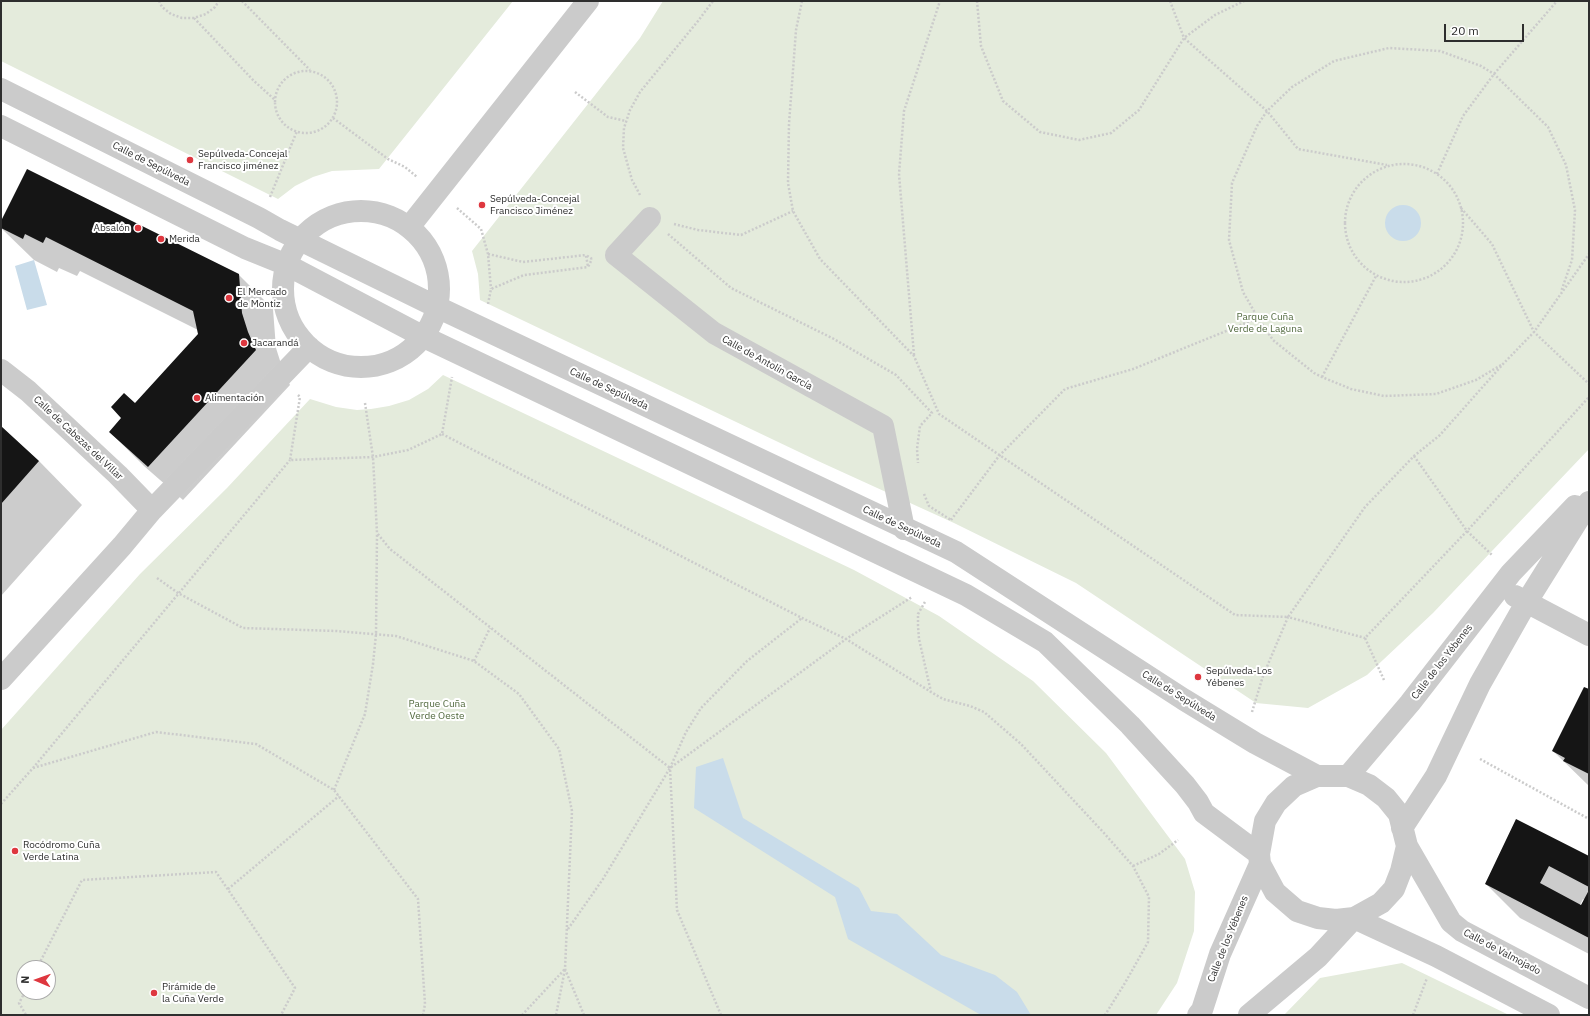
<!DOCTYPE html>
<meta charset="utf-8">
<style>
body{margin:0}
#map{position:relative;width:1590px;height:1016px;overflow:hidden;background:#fff;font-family:"IBM Plex Sans",sans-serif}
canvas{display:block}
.frame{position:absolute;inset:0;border:2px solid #2e2e2e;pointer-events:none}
.north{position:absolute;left:16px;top:960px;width:40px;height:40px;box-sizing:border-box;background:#fff;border:1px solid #ababab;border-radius:50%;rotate:272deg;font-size:11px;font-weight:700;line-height:16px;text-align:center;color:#2e2e2e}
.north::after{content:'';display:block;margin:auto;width:14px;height:18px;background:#de373f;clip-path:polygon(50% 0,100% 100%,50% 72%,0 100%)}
.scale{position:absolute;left:1444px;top:24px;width:80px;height:18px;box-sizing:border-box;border:2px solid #2e2e2e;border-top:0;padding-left:5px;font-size:12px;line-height:14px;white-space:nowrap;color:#2e2e2e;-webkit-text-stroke:3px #fff;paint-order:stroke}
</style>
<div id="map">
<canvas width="1590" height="1016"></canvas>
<div class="frame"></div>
<div class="north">N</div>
<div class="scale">20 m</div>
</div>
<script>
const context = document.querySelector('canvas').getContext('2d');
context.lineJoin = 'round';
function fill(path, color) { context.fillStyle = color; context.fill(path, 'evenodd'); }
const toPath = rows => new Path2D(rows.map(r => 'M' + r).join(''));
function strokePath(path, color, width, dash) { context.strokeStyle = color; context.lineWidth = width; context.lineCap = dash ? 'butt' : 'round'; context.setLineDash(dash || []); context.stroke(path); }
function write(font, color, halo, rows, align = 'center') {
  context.font = font + ' "IBM Plex Sans",sans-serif'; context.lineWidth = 4; context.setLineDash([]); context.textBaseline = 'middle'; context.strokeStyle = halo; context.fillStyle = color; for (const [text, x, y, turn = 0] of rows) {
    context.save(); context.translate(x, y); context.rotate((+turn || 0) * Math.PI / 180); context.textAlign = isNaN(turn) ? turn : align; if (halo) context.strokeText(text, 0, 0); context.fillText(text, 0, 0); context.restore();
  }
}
fill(toPath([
 [1,1,513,1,379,169,332,171,313,177,295,186,278,199,1,61],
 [663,1,1589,1,1589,449,1433,613,1367,675,1308,708,1256,703,1076,583,954,523,818,461,480,300,478,274,472,251,640,38],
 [443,375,854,570,939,616,1033,681,1106,753,1185,859,1195,892,1194,931,1177,983,1156,1015,1,1015,1,730,140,574,227,488,310,399,336,407,357,410,371,409,389,406,409,400,428,389],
 [24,968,48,968,48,992,24,992],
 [1402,963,1509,1015,1284,1015,1320,978]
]), '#e4ebdc');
fill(toPath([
 '1385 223a18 18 0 1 1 36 0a18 18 0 1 1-36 0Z',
 [34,260,47,305,27,310,15,266],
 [723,758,743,818,859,888,871,911,897,914,941,955,995,975,1017,992,1031,1015,981,1015,848,939,835,897,694,808,696,767]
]), '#c9dcea');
fill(toPath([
 [1,224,238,274,273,309,276,348,282,367,290,385,183,500,144,466,110,432,199,334,198,330,80,271,77,276,59,268,57,272,34,260,1,228],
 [1,427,39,461,82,505,1,596],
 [1589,690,1589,786,1553,751],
 [1517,821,1589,858,1589,954,1520,918,1486,884],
 [1583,899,1585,901,1582,907,1580,905]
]), '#0003');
fill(toPath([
 [27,169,239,274,242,313,248,332,256,350,148,467,109,432,121,418,111,407,124,393,135,403,198,334,193,311,46,237,43,243,25,234,23,239,1,228,1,221],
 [1,426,39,461,1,504],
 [1584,687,1589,689,1589,774,1563,761,1565,758,1552,751],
 [1516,819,1589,856,1589,887,1549,866,1540,883,1581,905,1589,890,1589,938,1485,884]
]), '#151515');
strokePath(toPath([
 [159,1,162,7,171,14,182,18,194,18,206,14,215,7,219,1],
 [242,1,310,70],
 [802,1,796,30,789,124,788,183,793,211,820,259,914,356,939,414,1235,615,1288,617,1365,507,1414,456,1440,435,1503,364,1534,332,1589,254],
 [977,1,981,46,1003,101,1040,132,1079,140,1111,133,1139,110,1184,38,1215,15,1244,1],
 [1170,1,1184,38,1267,111,1298,149,1387,165],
 [194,18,254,81,275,100],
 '275 102a31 31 0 1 1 62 0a31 31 0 1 1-62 0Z',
 [575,92,608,117,626,121],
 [333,118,388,159,405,167,417,177],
 '1345 223a59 59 0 1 1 118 0a59 59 0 1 1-118 0Z',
 [1437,174,1463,116,1494,74,1557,1],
 [640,195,632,180,623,148,624,128,630,110,640,92,698,21,713,1],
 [270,197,297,131],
 [457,208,481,229,488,254,491,289],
 [1461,208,1492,244,1534,332,1589,384],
 [674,224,698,230,741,235,793,211],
 [668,234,731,288,834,339,896,375,932,413,920,426,917,449,918,463],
 [488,254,523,262,586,255],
 [592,259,586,255,588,267,592,259],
 [488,304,491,289,524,275,588,267],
 [914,355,899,174,904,111,940,1],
 [1501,365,1476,380,1436,394,1384,396,1351,389,1322,377,1314,373,1273,340,1258,318,1243,292,1229,240,1232,183,1257,126,1267,111,1292,87,1334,61,1389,48,1440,51,1481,66,1494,74,1548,127,1566,165,1575,210,1572,260,1561,292],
 [1322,377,1376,276],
 [298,395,300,397,290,460,373,457,408,450,442,434,452,377],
 [365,403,373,457,377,533,390,549,670,768],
 [442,434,802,618,846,639,931,692],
 [1414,456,1467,531,1493,556],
 [924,494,929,506,951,520],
 [951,520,999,456,1065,389,1133,369,1258,318],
 [157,578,178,593,243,628,336,631,396,636,474,661,519,694,559,749,572,811,565,969,584,1015],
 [925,602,918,614,918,626,919,639,931,692,943,699,970,706,984,712,1021,744,1104,833,1133,866,1149,897,1148,942,1125,983,1105,1015],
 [474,661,490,628],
 [1384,680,1365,638,1467,531,1589,397],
 [1252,712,1263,676,1288,617,1365,638],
 [1480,759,1589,819],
 [33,768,156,732,256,744,334,790,418,899,425,1004,423,1015],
 [334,790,365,714,373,664,376,634,377,534],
 [1,804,33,768,290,460],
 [1133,866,1159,854,1178,840],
 [228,889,339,796],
 [568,929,603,879,670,768,846,639,912,597],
 [37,968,82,880,216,872,295,988,281,1015],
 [25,992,19,1003,26,1015],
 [522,1015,565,969],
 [556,1015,565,969],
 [721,1015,677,910,670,768,686,732,701,708,747,661,802,618],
 [1413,1015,1427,978]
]), '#cbcbcb', 2.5, [2, 2]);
strokePath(toPath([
 [1,89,259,218,280,230,437,307,956,552,1183,699,1255,743,1317,776,1348,776,1369,785,1386,798,1399,814,1407,846,1401,871,1394,889,1381,903,1354,918,1318,957,1249,1015],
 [1,126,245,248,287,265,424,337,966,595,1045,642,1130,725,1185,785,1198,802,1204,813,1259,854],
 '283 289a78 78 0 1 1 156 0a78 78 0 1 1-156 0Z',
 [650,218,616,255,714,333,883,426,904,529],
 [410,226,588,1],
 [1,370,28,391,118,475,152,510],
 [1515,596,1589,635],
 [1,679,122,546,152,510,309,347],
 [1317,776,1294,786,1276,803,1265,821,1259,854,1260,864,1275,892,1297,911,1318,918,1336,920,1354,918,1436,956,1549,1015],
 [1348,776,1410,703,1511,573,1575,506],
 [1402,828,1436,776,1480,684,1526,603,1589,502],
 [1407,846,1451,922,1462,931,1589,998],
 [1198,1015,1202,1010,1220,954,1260,864]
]), '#cbcbcb', 22);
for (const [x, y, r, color] of [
 [190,160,4,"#de373f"],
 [482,205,4,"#de373f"],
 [138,228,4,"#de373f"],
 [161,239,4,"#de373f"],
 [229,298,4,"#de373f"],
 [244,343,4,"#de373f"],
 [197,398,4,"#de373f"],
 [1198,677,4,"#de373f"],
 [15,851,4,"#de373f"],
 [154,993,4,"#de373f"]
]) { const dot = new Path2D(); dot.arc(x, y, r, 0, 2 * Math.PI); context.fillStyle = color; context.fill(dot); strokePath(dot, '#fff', 1.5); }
write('10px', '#2e2e2e', '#fff', [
 ["Sepúlveda-Concejal",198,154],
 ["Francisco jiménez",198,166],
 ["Sepúlveda-Concejal",490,199],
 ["Francisco Jiménez",490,211],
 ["Absalón",130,228,"right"],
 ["Merida",169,239],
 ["El Mercado",237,292],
 ["de Montiz",237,304],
 ["Jacarandá",252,343],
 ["Alimentación",205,398],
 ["Sepúlveda-Los",1206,671],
 ["Yébenes",1206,683],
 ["Rocódromo Cuña",23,845],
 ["Verde Latina",23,857],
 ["Pirámide de",162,987],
 ["la Cuña Verde",162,999]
], 'left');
write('10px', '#2e2e2e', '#fff', [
 ["Calle de Sepúlveda",151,164,27],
 ["Calle de Antolín García",767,363,29],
 ["Calle de Sepúlveda",609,389,25],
 ["Calle de Cabezas del Villar",78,438,43],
 ["Calle de Sepúlveda",902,527,25],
 ["Calle de los Yébenes",1442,662,-52],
 ["Calle de Sepúlveda",1179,696,32],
 ["Calle de los Yébenes",1228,939,-68],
 ["Calle de Valmojado",1502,952,28]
]);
write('10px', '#50683d', '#fff', [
 ["Parque Cuña",1265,317],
 ["Verde de Laguna",1265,329],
 ["Parque Cuña",437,704],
 ["Verde Oeste",437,716]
]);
</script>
